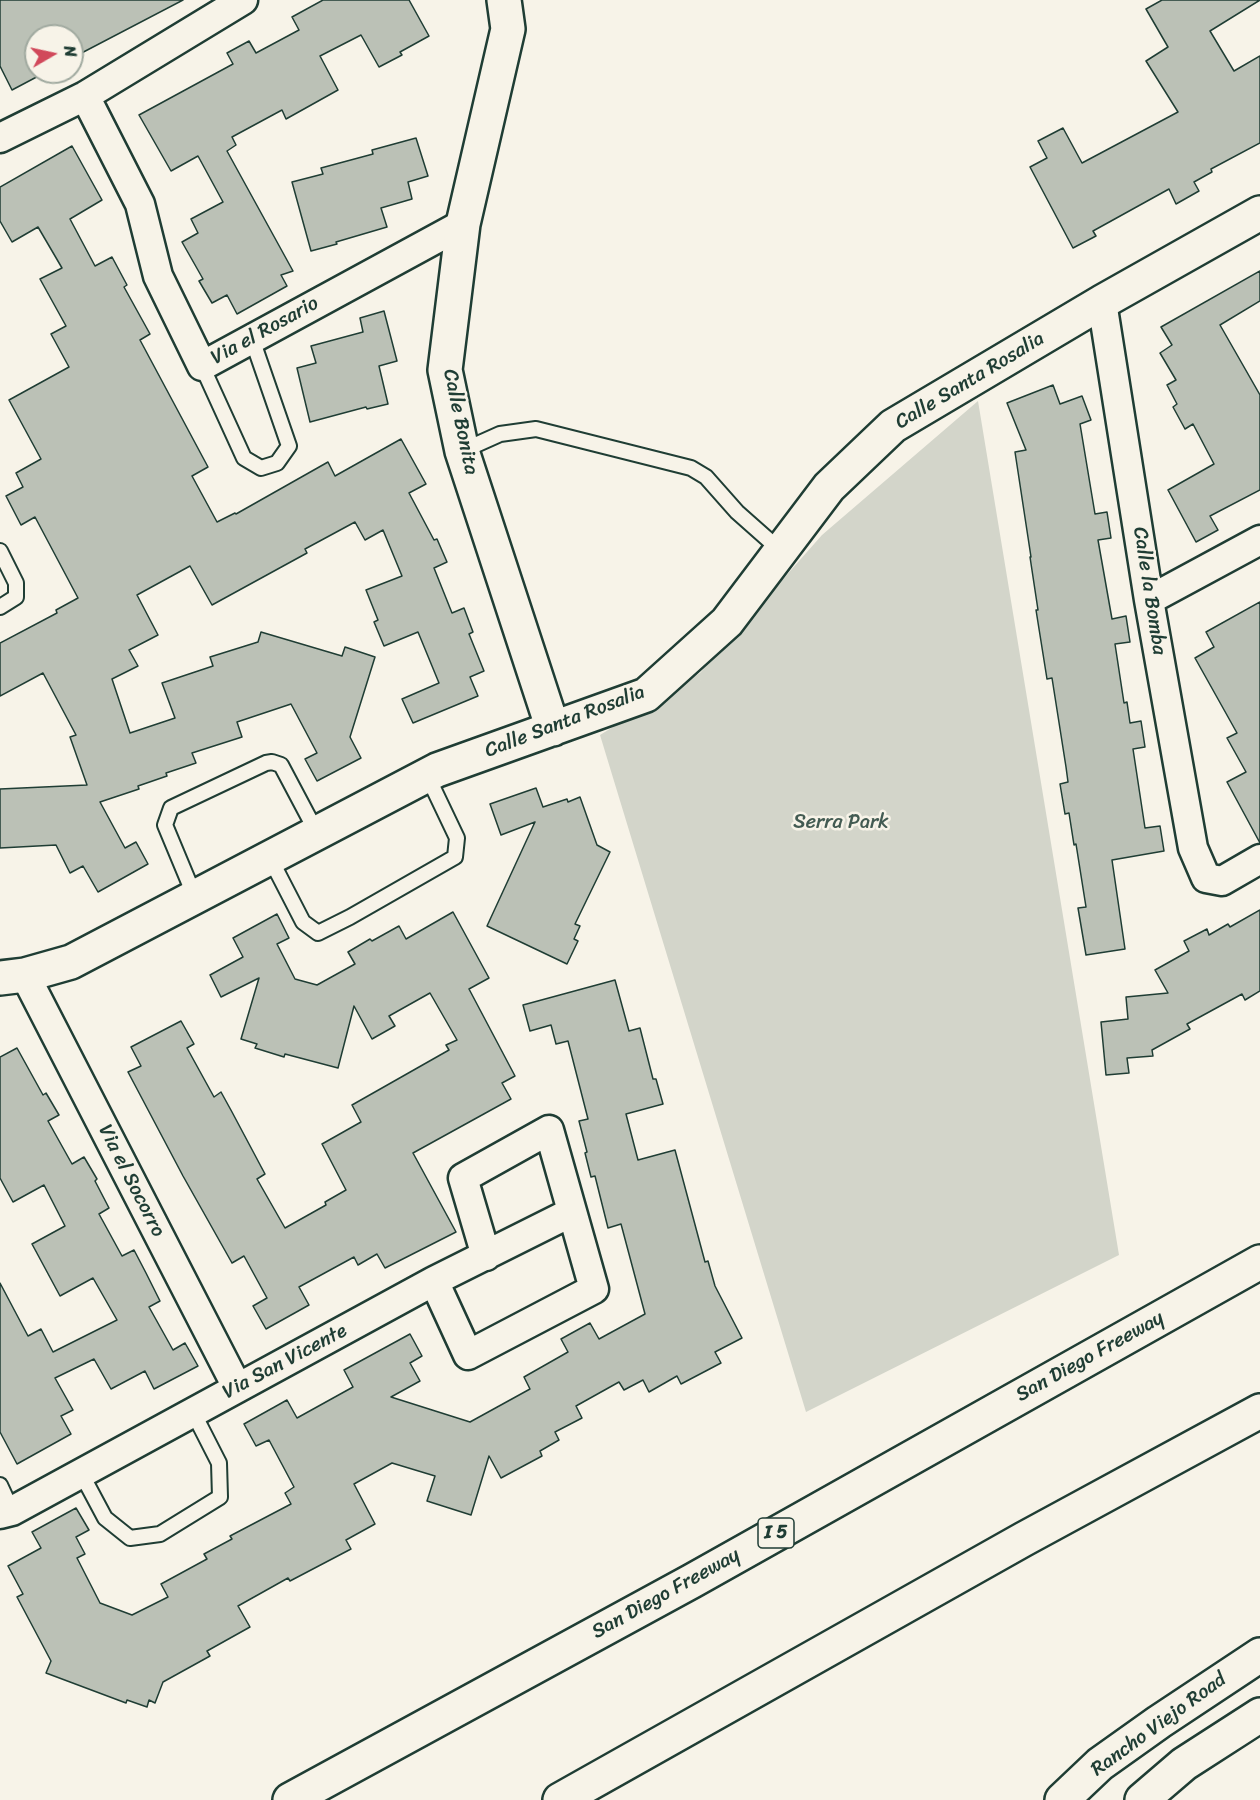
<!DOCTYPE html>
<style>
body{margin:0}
#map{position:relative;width:1260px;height:1800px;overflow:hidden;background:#f7f3e8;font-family:Sriracha,sans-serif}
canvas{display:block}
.north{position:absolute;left:24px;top:24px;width:60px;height:60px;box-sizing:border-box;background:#f7f3e8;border:2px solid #a1aaa0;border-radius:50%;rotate:81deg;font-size:16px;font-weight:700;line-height:24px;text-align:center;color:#1f3d34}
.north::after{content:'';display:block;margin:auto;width:21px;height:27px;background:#d1495b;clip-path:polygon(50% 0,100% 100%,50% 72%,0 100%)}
</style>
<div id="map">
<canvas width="1260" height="1800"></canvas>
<div class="north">N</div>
</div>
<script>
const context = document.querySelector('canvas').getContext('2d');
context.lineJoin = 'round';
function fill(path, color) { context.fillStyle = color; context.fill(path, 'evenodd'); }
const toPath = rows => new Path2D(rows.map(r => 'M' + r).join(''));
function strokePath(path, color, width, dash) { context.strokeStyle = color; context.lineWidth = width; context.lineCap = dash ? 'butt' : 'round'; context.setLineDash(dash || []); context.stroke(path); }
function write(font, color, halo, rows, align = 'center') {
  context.font = font + ' Sriracha,sans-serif'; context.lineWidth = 5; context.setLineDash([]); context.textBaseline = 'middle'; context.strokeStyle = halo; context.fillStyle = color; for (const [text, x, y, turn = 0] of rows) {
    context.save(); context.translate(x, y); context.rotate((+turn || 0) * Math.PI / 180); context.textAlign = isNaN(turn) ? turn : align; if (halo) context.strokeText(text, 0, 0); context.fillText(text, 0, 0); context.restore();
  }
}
fill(toPath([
 [978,401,1119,1255,806,1412,600,735,700,673,822,535]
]), '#d3d5ca');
const building = toPath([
 [0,0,183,0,72,58,72,36,36,36,36,72,46,72,12,90,0,66,0,0],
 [323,0,409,0,429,36,400,52,402,55,379,67,361,35,320,56,338,90,286,119,282,110,232,137,236,145,227,151,293,271,281,275,287,286,237,314,227,295,212,303,199,281,203,279,182,242,198,233,191,219,223,202,198,156,171,171,139,115,233,64,227,53,249,41,256,53,299,30,292,17,323,0],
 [1162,0,1260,0,1210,31,1234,71,1260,56,1260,143,1211,169,1212,172,1194,182,1199,191,1176,204,1169,189,1093,231,1096,236,1073,248,1030,167,1047,158,1038,141,1063,128,1082,163,1178,112,1146,61,1168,47,1146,9,1162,0],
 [416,138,428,176,408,182,412,199,381,208,387,227,336,242,337,244,311,251,292,182,323,174,321,168,373,154,372,150,416,138],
 [72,146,102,200,70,219,95,266,112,257,127,285,124,287,150,334,140,340,208,467,192,476,217,522,235,513,236,514,328,462,335,476,401,439,426,484,409,493,434,540,437,539,447,562,434,568,452,613,464,608,473,632,469,634,484,671,470,677,478,696,413,723,402,699,439,683,418,632,384,646,374,622,378,620,366,590,402,576,383,530,365,540,355,522,305,549,307,553,212,605,190,566,137,595,158,635,129,650,138,666,112,679,130,733,175,718,162,683,213,666,210,657,258,642,261,632,342,656,345,647,375,657,350,737,361,758,317,781,305,759,317,753,291,704,237,722,242,737,192,753,196,763,166,773,167,776,138,786,139,789,100,802,125,848,136,842,148,864,98,892,83,866,70,873,56,845,0,848,0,789,87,785,70,737,76,735,43,673,0,696,0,643,57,613,56,610,78,598,35,517,21,525,6,496,23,487,16,473,41,459,9,400,69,367,51,334,66,326,40,279,62,268,38,227,12,242,0,221,0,187,72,146],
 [1260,271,1260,301,1220,325,1260,395,1260,490,1210,516,1218,530,1196,542,1168,490,1214,464,1193,424,1185,429,1173,407,1177,404,1167,385,1176,380,1160,353,1172,345,1161,327,1260,271],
 [384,311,397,361,379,366,388,404,367,409,366,407,310,422,297,368,316,363,311,346,363,332,360,318,384,311],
 [1053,385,1060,404,1082,396,1091,420,1080,424,1095,514,1107,512,1111,538,1098,540,1112,619,1126,616,1130,642,1115,644,1124,703,1127,702,1130,723,1141,721,1145,747,1133,749,1145,828,1160,826,1164,851,1112,860,1125,949,1086,955,1078,908,1086,907,1076,844,1074,845,1069,813,1065,814,1060,784,1068,782,1066,767,1052,678,1047,679,1036,610,1038,610,1030,557,1031,557,1015,452,1026,450,1007,403,1053,385],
 [1260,602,1260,843,1227,782,1246,772,1227,738,1237,733,1195,658,1214,647,1206,632,1260,602],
 [536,788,543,807,567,799,568,802,580,797,597,845,610,852,575,924,580,926,574,939,578,941,567,964,487,926,535,822,501,835,490,804,536,788],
 [1260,910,1260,991,1245,1000,1242,994,1187,1024,1190,1029,1152,1050,1153,1056,1127,1058,1129,1073,1106,1075,1101,1022,1128,1019,1126,997,1168,993,1155,970,1189,951,1184,941,1207,929,1209,935,1228,924,1230,927,1260,910],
 [453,912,489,978,469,989,515,1076,502,1083,511,1099,413,1153,456,1232,385,1268,377,1254,358,1265,354,1257,299,1287,309,1305,266,1329,253,1306,267,1298,244,1256,232,1263,183,1176,128,1072,141,1066,131,1047,181,1021,194,1044,187,1048,214,1097,221,1092,232,1112,265,1174,257,1179,285,1228,326,1205,325,1202,346,1190,322,1144,361,1122,352,1105,449,1050,446,1045,457,1040,430,993,389,1016,395,1026,372,1039,354,1006,338,1068,285,1054,284,1057,255,1048,257,1044,241,1039,259,978,221,997,210,975,243,957,233,938,277,914,289,938,277,944,295,979,317,985,355,964,348,952,370,939,372,941,399,926,406,939,453,912],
 [615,980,629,1031,640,1028,653,1079,656,1079,663,1104,626,1114,638,1160,675,1150,705,1262,708,1261,715,1286,742,1338,715,1352,721,1363,681,1384,677,1376,649,1392,643,1380,624,1390,619,1382,576,1406,582,1418,555,1432,559,1440,540,1451,542,1456,501,1478,489,1456,471,1515,427,1501,435,1476,392,1463,354,1484,375,1524,346,1540,351,1549,290,1581,288,1578,238,1606,250,1627,207,1651,210,1656,163,1682,155,1703,149,1700,147,1707,127,1700,126,1703,46,1673,51,1661,17,1597,23,1594,8,1566,41,1548,32,1532,76,1508,89,1530,76,1537,85,1554,77,1558,100,1603,132,1615,168,1597,161,1584,207,1559,204,1554,232,1539,230,1536,291,1504,285,1493,294,1487,269,1440,256,1446,244,1424,287,1400,297,1418,353,1387,344,1370,410,1334,422,1356,410,1363,420,1381,391,1397,470,1422,530,1389,524,1377,568,1352,561,1339,590,1323,599,1339,645,1314,621,1224,608,1228,595,1176,591,1177,585,1153,587,1152,579,1121,588,1119,568,1041,556,1044,551,1025,530,1031,523,1005,615,980],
 [17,1048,43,1095,46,1093,59,1115,48,1121,72,1164,84,1157,97,1179,95,1181,109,1208,99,1214,122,1256,134,1250,146,1273,160,1301,149,1307,173,1350,185,1343,198,1366,154,1389,145,1371,111,1389,94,1359,55,1378,73,1410,61,1416,71,1434,17,1464,0,1432,0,1283,28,1336,41,1329,53,1352,117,1320,93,1278,60,1296,32,1244,65,1226,44,1185,13,1202,0,1178,0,1057,17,1048]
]);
fill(building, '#bbc1b6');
strokePath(building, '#1f3d34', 1.5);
const service = toPath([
 [202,366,244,458,261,468,277,463,289,446,252,339],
 [462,451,500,434,536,429,691,468,706,477,737,512,781,551],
 [0,551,16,583,16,597,0,607],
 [270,858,303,922,318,933,350,917,455,857,457,838,427,775],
 [195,897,165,825,171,808,266,763,272,762,281,765,317,833],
 [81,1473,105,1518,130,1538,160,1534,220,1497,219,1463,193,1412],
 [0,1485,12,1511]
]);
const minor = toPath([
 [85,96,140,204,158,276,202,366,463,224],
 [0,138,85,96,243,0],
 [1102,302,1149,600,1193,848,1206,878,1222,881,1260,859],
 [1149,600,1260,540],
 [25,975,237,1387],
 [434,1281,468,1355,594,1289,549,1130,463,1178,486,1256],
 [0,1514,12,1511,434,1281,572,1212]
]);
const tertiary = toPath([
 [504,0,508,29,463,224,445,370,462,451,553,729],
 [0,978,25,975,71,962,437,770,646,695,727,622,829,487,893,426,1102,302,1260,213]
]);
const secondary = toPath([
 [1062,1800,1100,1764,1159,1722,1260,1655],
 [1142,1800,1184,1764,1260,1715]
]);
const motorway = toPath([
 [290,1800,692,1581,1260,1262],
 [560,1800,1024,1539,1260,1411]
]);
strokePath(service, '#1f3d34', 18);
strokePath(minor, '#1f3d34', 33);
strokePath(tertiary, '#1f3d34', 38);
strokePath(secondary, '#1f3d34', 38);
strokePath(motorway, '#1f3d34', 38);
strokePath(service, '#f7f3e8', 14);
strokePath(minor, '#f7f3e8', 28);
strokePath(tertiary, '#f7f3e8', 33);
strokePath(secondary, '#f7f3e8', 33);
strokePath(motorway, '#f7f3e8', 33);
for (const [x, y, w] of [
 [776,1533,36]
]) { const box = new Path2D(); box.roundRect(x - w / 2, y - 15, w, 30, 4.5); context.fillStyle = '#f7f3e8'; context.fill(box); strokePath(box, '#1f3d34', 1.5); }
write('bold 18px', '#1f3d34', null, [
 ["I 5",776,1533]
]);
write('20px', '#1f3d34', '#f7f3e8', [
 ["Via el Rosario",265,331,-29],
 ["Calle Santa Rosalia",970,381,-31],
 ["Calle Bonita",460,422,78],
 ["Calle la Bomba",1149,591,81],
 ["Calle Santa Rosalia",565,722,-21],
 ["Via el Socorro",131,1181,63],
 ["San Diego Freeway",1090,1357,-29],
 ["Via San Vicente",285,1362,-28],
 ["San Diego Freeway",666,1594,-29],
 ["Rancho Viejo Road",1159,1725,-36]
]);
write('20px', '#435b52', '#f7f3e8', [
 ["Serra Park",841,823]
]);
</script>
